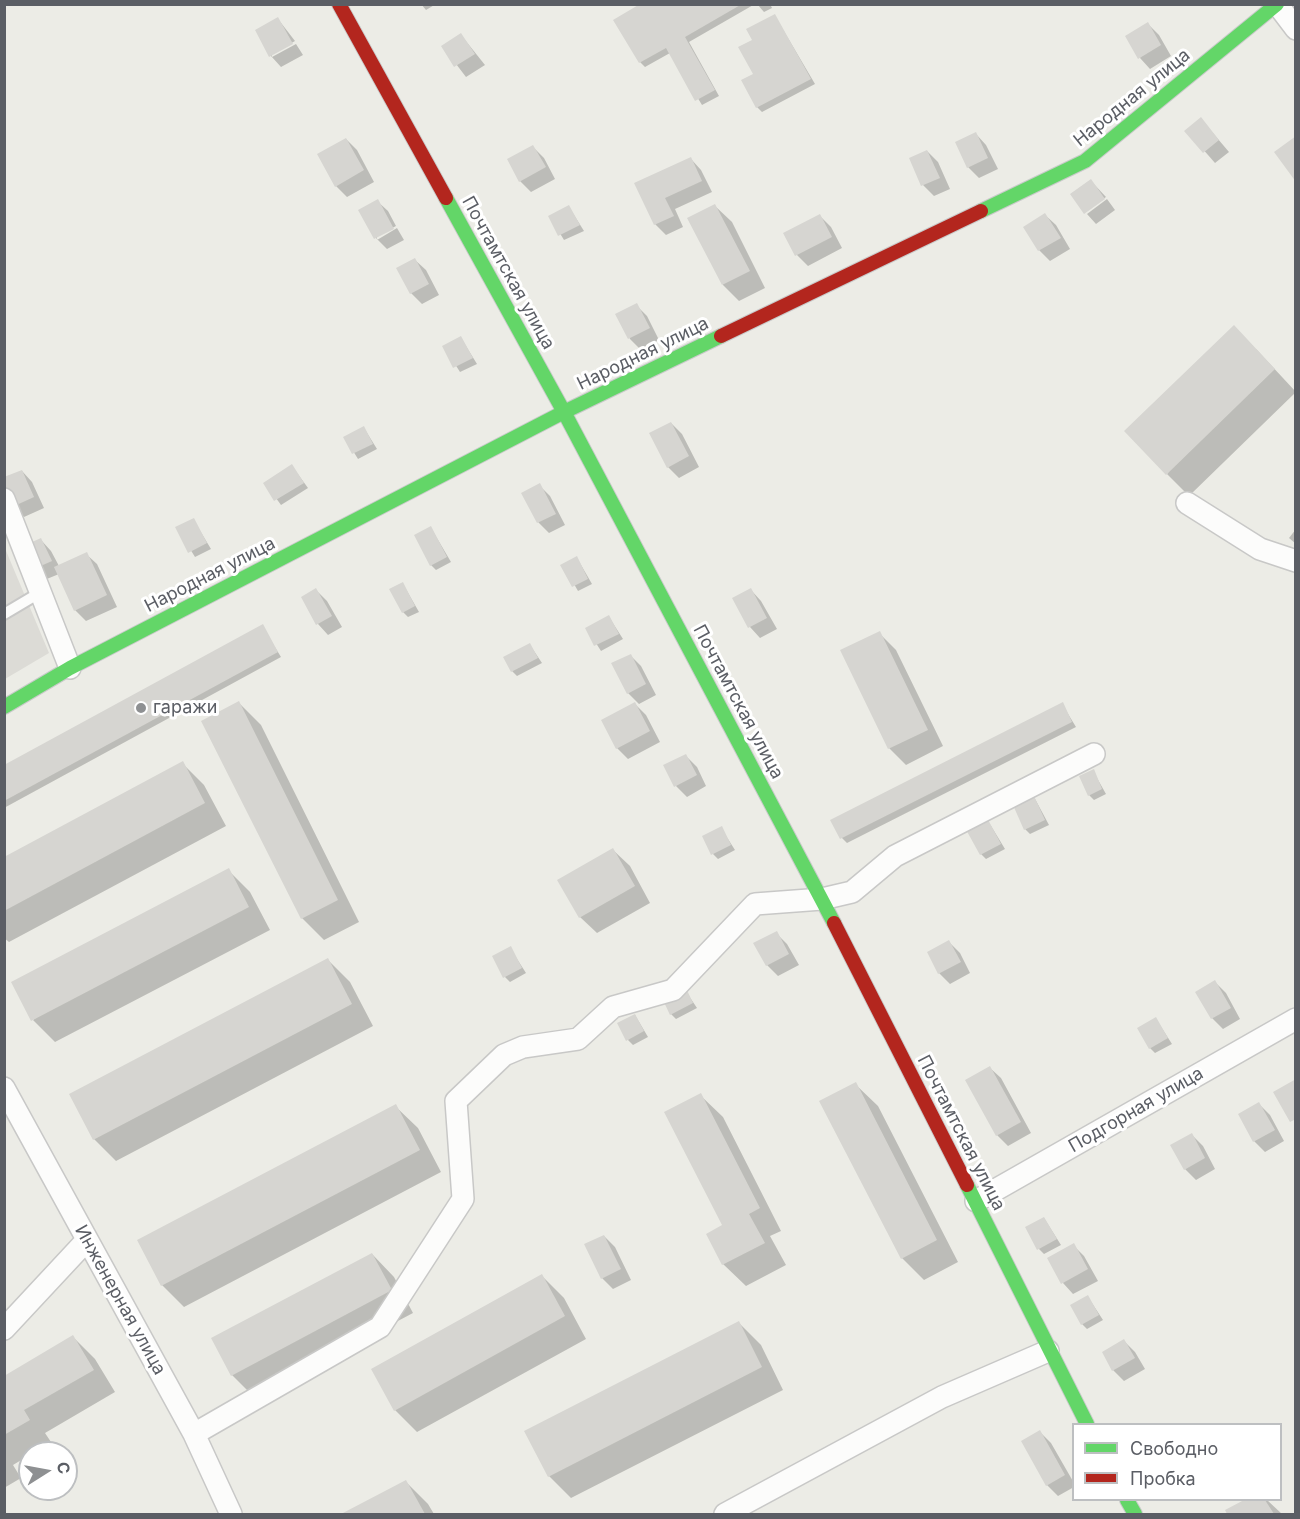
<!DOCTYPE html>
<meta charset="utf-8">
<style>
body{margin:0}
#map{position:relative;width:1300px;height:1519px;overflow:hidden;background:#ecece6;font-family:Inter,sans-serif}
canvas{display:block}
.frame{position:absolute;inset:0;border:6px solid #5b5e65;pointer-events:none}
.legend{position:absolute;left:1072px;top:1423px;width:210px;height:78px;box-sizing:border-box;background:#fff;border:2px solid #bdbfc1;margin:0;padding:8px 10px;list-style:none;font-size:18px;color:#5b5e65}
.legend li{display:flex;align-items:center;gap:12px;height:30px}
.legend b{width:30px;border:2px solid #bdbfc1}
.north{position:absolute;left:18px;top:1441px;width:60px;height:60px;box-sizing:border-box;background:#fff;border:2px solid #bdbfc1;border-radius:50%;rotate:79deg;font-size:16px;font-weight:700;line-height:24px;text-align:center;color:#5b5e65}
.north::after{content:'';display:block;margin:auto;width:21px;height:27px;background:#8e9092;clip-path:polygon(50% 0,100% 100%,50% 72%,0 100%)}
</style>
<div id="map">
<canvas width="1300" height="1519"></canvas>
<div class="frame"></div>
<ul class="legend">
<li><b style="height:8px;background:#63d668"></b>Свободно</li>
<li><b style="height:8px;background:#b3261e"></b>Пробка</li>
</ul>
<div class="north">С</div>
</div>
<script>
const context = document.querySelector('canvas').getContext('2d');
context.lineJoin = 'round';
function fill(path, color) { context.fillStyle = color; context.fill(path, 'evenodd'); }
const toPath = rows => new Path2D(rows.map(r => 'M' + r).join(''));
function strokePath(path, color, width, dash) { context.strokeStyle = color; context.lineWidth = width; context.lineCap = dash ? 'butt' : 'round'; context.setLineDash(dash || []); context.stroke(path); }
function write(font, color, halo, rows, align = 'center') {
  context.font = font + ' Inter,sans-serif'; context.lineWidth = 6; context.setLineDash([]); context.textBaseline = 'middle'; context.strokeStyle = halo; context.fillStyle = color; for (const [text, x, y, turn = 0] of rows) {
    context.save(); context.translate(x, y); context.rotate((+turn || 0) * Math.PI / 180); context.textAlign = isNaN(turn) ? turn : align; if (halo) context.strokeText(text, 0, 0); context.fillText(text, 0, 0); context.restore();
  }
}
fill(toPath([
 [4,546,49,653,5,679,4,679]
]), '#dcdbd6');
fill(toPath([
 [421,4,436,4,426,10],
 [643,4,755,4,689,42,719,96,702,105,670,53,645,67,640,62],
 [757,4,770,4,772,8,764,12],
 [775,16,815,84,762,112,757,107,754,40],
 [278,19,295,41,272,54,272,57,296,44,303,55,281,67,271,56],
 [1148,24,1159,35,1171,56,1150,69,1140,58],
 [461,35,485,65,466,77,443,47],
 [1201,119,1229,152,1215,163,1187,131],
 [976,134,986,145,998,169,979,178,968,167],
 [346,139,357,150,374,182,347,197,336,186],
 [533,147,544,158,555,179,531,192,520,181],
 [927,151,938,162,950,189,934,196,923,185,911,159],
 [691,159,701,170,712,192,675,209,683,227,666,235,655,224,636,184],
 [1091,181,1106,197,1085,211],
 [1107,199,1115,210,1096,224,1087,214],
 [377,201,388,211,396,226,377,236,377,240,397,228,404,240,387,249,376,238,360,210],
 [715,206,732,222,765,288,739,301,723,285],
 [569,207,584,231,564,240,550,217],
 [1045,215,1056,225,1070,249,1050,261,1039,250],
 [820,216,831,227,842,248,808,266,797,255,785,234],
 [415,260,426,270,439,295,422,304,411,293],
 [636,305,647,316,659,340,641,350,630,339,617,315],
 [461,338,477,364,460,372,444,347],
 [1256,349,1296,392,1189,496,1167,474],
 [671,423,682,434,699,467,679,478,668,467],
 [364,428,377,449,358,459,345,438],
 [292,466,308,488,281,505,265,483],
 [22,471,32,482,44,508,24,517,13,506],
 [539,485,550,496,565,525,549,533,538,522],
 [193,519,211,549,195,557,177,528],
 [431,528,451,562,436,570,431,565],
 [1296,529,1296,544,1289,538],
 [41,540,51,551,59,566,86,554,97,564,117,607,86,621,75,610,59,574,42,581],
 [577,558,592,584,578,591,563,565],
 [403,584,419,612,408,617,403,612],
 [316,590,327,601,342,627,328,635,318,624],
 [751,590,761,601,777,629,760,638,750,627],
 [609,617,623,639,601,651,587,629],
 [262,626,281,657,4,808,4,767],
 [879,633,896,650,943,746,906,765,889,748],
 [530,645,542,663,517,676,512,671],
 [630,655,641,666,656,695,639,704,628,693],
 [239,703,261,725,359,922,324,940,302,918],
 [635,704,646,715,660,742,628,759,617,748],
 [1062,704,1076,727,847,843,842,838,832,820],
 [686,756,697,767,706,786,687,797,676,786],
 [182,763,204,785,226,826,9,942,4,938,4,859],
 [1093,771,1106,794,1094,800,1089,795],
 [1034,797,1049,825,1030,834,1025,829],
 [985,816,1005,849,986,859,981,854],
 [721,828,735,850,718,859,713,854],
 [613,850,630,866,650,903,597,933,580,917],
 [228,870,250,892,270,930,55,1042,33,1020],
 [776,933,787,944,799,965,778,976,767,965],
 [949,942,960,953,970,973,950,984,939,973],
 [510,948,526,973,510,982,505,977],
 [328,960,350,982,373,1026,116,1161,94,1139],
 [1215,982,1226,993,1240,1019,1223,1029,1212,1018],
 [685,990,697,1008,676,1019,671,1014],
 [635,1015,648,1037,633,1045,628,1040],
 [1156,1019,1172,1044,1155,1053,1150,1048],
 [990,1068,1001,1078,1031,1133,1008,1146,997,1135],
 [855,1084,878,1106,958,1262,924,1280,902,1258],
 [700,1095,723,1117,781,1231,770,1236,786,1265,746,1286,723,1264,724,1226],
 [1259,1104,1270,1115,1284,1141,1265,1152,1254,1141],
 [395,1106,418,1128,441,1172,184,1307,162,1285],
 [1192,1135,1203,1146,1215,1169,1196,1180,1185,1169],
 [1044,1218,1061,1245,1044,1254,1039,1249],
 [604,1236,615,1247,631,1280,613,1289,602,1278],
 [1073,1245,1084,1256,1098,1281,1073,1294,1063,1283],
 [372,1254,394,1277,413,1313,254,1397,232,1375],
 [542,1276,564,1298,586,1339,417,1432,395,1410],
 [1088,1297,1103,1320,1087,1329,1082,1324],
 [739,1323,761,1345,783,1390,571,1498,549,1476],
 [73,1337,95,1359,115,1392,45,1433,51,1442,13,1465,21,1478,4,1488,4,1378],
 [1124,1341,1135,1352,1145,1369,1124,1381,1113,1370],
 [1040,1432,1051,1443,1074,1483,1074,1487,1058,1496,1047,1485],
 [406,1482,428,1504,434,1514,344,1514],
 [1247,1500,1267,1500,1282,1514,1229,1514,1227,1511]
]), '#0003');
fill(toPath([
 [640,4,742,4,685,37,715,90,695,101,666,48,639,63,613,20],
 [775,14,811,79,756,108,741,80,753,74,738,47,752,40,746,29],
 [278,17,293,44,269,57,255,30],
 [1148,22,1161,45,1138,59,1125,36],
 [461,33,475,54,454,67,441,46],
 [1201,117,1219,140,1203,153,1184,131],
 [976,132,988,158,967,168,955,142],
 [1296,136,1296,182,1274,152],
 [346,138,364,170,335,187,317,154],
 [533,145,546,167,519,182,507,159],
 [927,150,940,178,921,186,909,158],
 [691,157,702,181,665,198,674,216,654,225,634,183],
 [1091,179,1105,199,1084,214,1070,194],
 [378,199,394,229,374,239,358,210],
 [715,204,750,271,722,285,687,218],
 [569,205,580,225,558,236,548,216],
 [1045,213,1061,238,1038,251,1023,227],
 [820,214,832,237,795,256,783,233],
 [415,258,429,284,410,294,396,268],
 [637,303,650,328,628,339,615,314],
 [1234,325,1275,369,1166,475,1124,431],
 [461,336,473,358,453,368,442,346],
 [671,422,689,456,667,468,649,433],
 [364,426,373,444,352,454,343,437],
 [292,464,304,483,274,501,263,483],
 [22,470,34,497,12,507,4,489,4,477],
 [540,483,556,514,537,523,521,493],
 [194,518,207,543,188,553,175,527],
 [431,526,447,557,430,566,414,535],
 [41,538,52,561,29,571,19,548],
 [87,552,107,595,74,611,54,567],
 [577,556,588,579,572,587,560,565],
 [403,582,415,606,402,613,389,589],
 [316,588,332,616,316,625,301,597],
 [751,588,767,618,748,628,732,598],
 [609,615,619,634,594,646,585,628],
 [263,624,278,652,4,801,4,765],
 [880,631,928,730,888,749,840,650],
 [530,643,538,658,511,672,503,657],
 [631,654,646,684,627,694,611,663],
 [239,701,338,900,301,919,201,721],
 [635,702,650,731,616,749,601,720],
 [1063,702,1072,722,840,839,830,820],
 [686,754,697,775,674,787,663,765],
 [183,761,205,803,4,911,4,857],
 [1094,769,1102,789,1088,796,1079,776],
 [1034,796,1045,820,1024,830,1013,805],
 [985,814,1001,844,980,855,964,826],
 [722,826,731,845,711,855,702,836],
 [613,848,635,886,579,918,557,880],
 [229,868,249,907,31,1021,11,982],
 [777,931,789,954,766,966,753,943],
 [949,940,961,962,938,974,927,952],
 [511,946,522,968,503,978,492,956],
 [328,958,352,1004,93,1140,69,1094],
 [1215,980,1231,1008,1211,1019,1195,992],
 [686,988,693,1003,670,1015,663,1000],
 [635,1014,644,1031,626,1041,617,1023],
 [1156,1017,1168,1038,1149,1049,1137,1028],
 [990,1066,1021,1122,996,1136,965,1080],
 [1296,1079,1296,1119,1290,1122,1273,1092],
 [856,1082,937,1240,901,1259,819,1101],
 [701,1093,760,1208,749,1214,765,1243,722,1265,706,1234,722,1225,664,1112],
 [1259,1102,1275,1130,1253,1142,1238,1114],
 [396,1104,420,1150,161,1286,137,1240],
 [1192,1133,1205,1158,1184,1170,1170,1145],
 [1044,1217,1057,1239,1037,1250,1025,1227],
 [604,1235,621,1269,601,1279,584,1244],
 [1074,1243,1088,1269,1061,1284,1047,1258],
 [372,1253,392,1290,231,1376,211,1338],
 [542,1274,565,1316,394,1411,371,1369],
 [1088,1295,1099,1315,1081,1325,1070,1305],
 [739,1321,762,1367,548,1477,524,1431],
 [73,1335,94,1370,24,1410,30,1420,4,1435,4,1376],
 [1124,1339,1135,1358,1112,1371,1102,1352],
 [1040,1430,1065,1475,1046,1486,1021,1441],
 [406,1480,425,1514,341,1514],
 [1244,1500,1265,1500,1274,1514,1227,1514,1225,1510]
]), '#d6d5d1');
const lane = toPath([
 [4,614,41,592]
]);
const street = toPath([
 [1277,4,1296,29],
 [4,499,70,668],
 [1187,503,1260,549,1296,561],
 [4,1088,194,1434,231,1514],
 [976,1201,1296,1019],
 [4,1329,87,1240],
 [194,1434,380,1327,463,1199,456,1101,504,1055,523,1047,578,1039,613,1007,673,990,755,904,822,899,852,892,895,856,1094,754],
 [725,1514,942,1397,1048,1351]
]);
const fast = toPath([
 [446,198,564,412,834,923],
 [981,211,1085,161,1277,4],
 [4,707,70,668,564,412,721,336],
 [967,1185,1087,1424],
 [1127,1500,1135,1514]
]);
const jam = toPath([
 [339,4,446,198],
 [721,336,981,211],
 [834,923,967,1185]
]);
strokePath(lane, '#c8c8c7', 14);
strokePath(street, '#c8c8c7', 24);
strokePath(fast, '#c9caca', 16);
strokePath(jam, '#c9caca', 16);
strokePath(lane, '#fcfcfb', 10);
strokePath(street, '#fcfcfb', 21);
strokePath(fast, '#63d668', 14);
strokePath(jam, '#b3261e', 14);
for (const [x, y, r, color] of [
 [141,708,6,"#8e9092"]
]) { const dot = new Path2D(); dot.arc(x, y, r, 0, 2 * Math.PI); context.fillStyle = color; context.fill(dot); strokePath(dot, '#fff', 2); }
write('18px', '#5b5e65', '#fff', [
 ["Народная улица",1132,98,-39],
 ["Почтамтская улица",508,273,61],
 ["Народная улица",643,354,-26],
 ["Народная улица",210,575,-27],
 ["Почтамтская улица",738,702,62],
 ["Подгорная улица",1136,1110,-30],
 ["Почтамтская улица",961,1133,63],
 ["Инженерная улица",120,1300,61]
]);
write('18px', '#5b5e65', '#fff', [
 ["гаражи",153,708]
], 'left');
</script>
